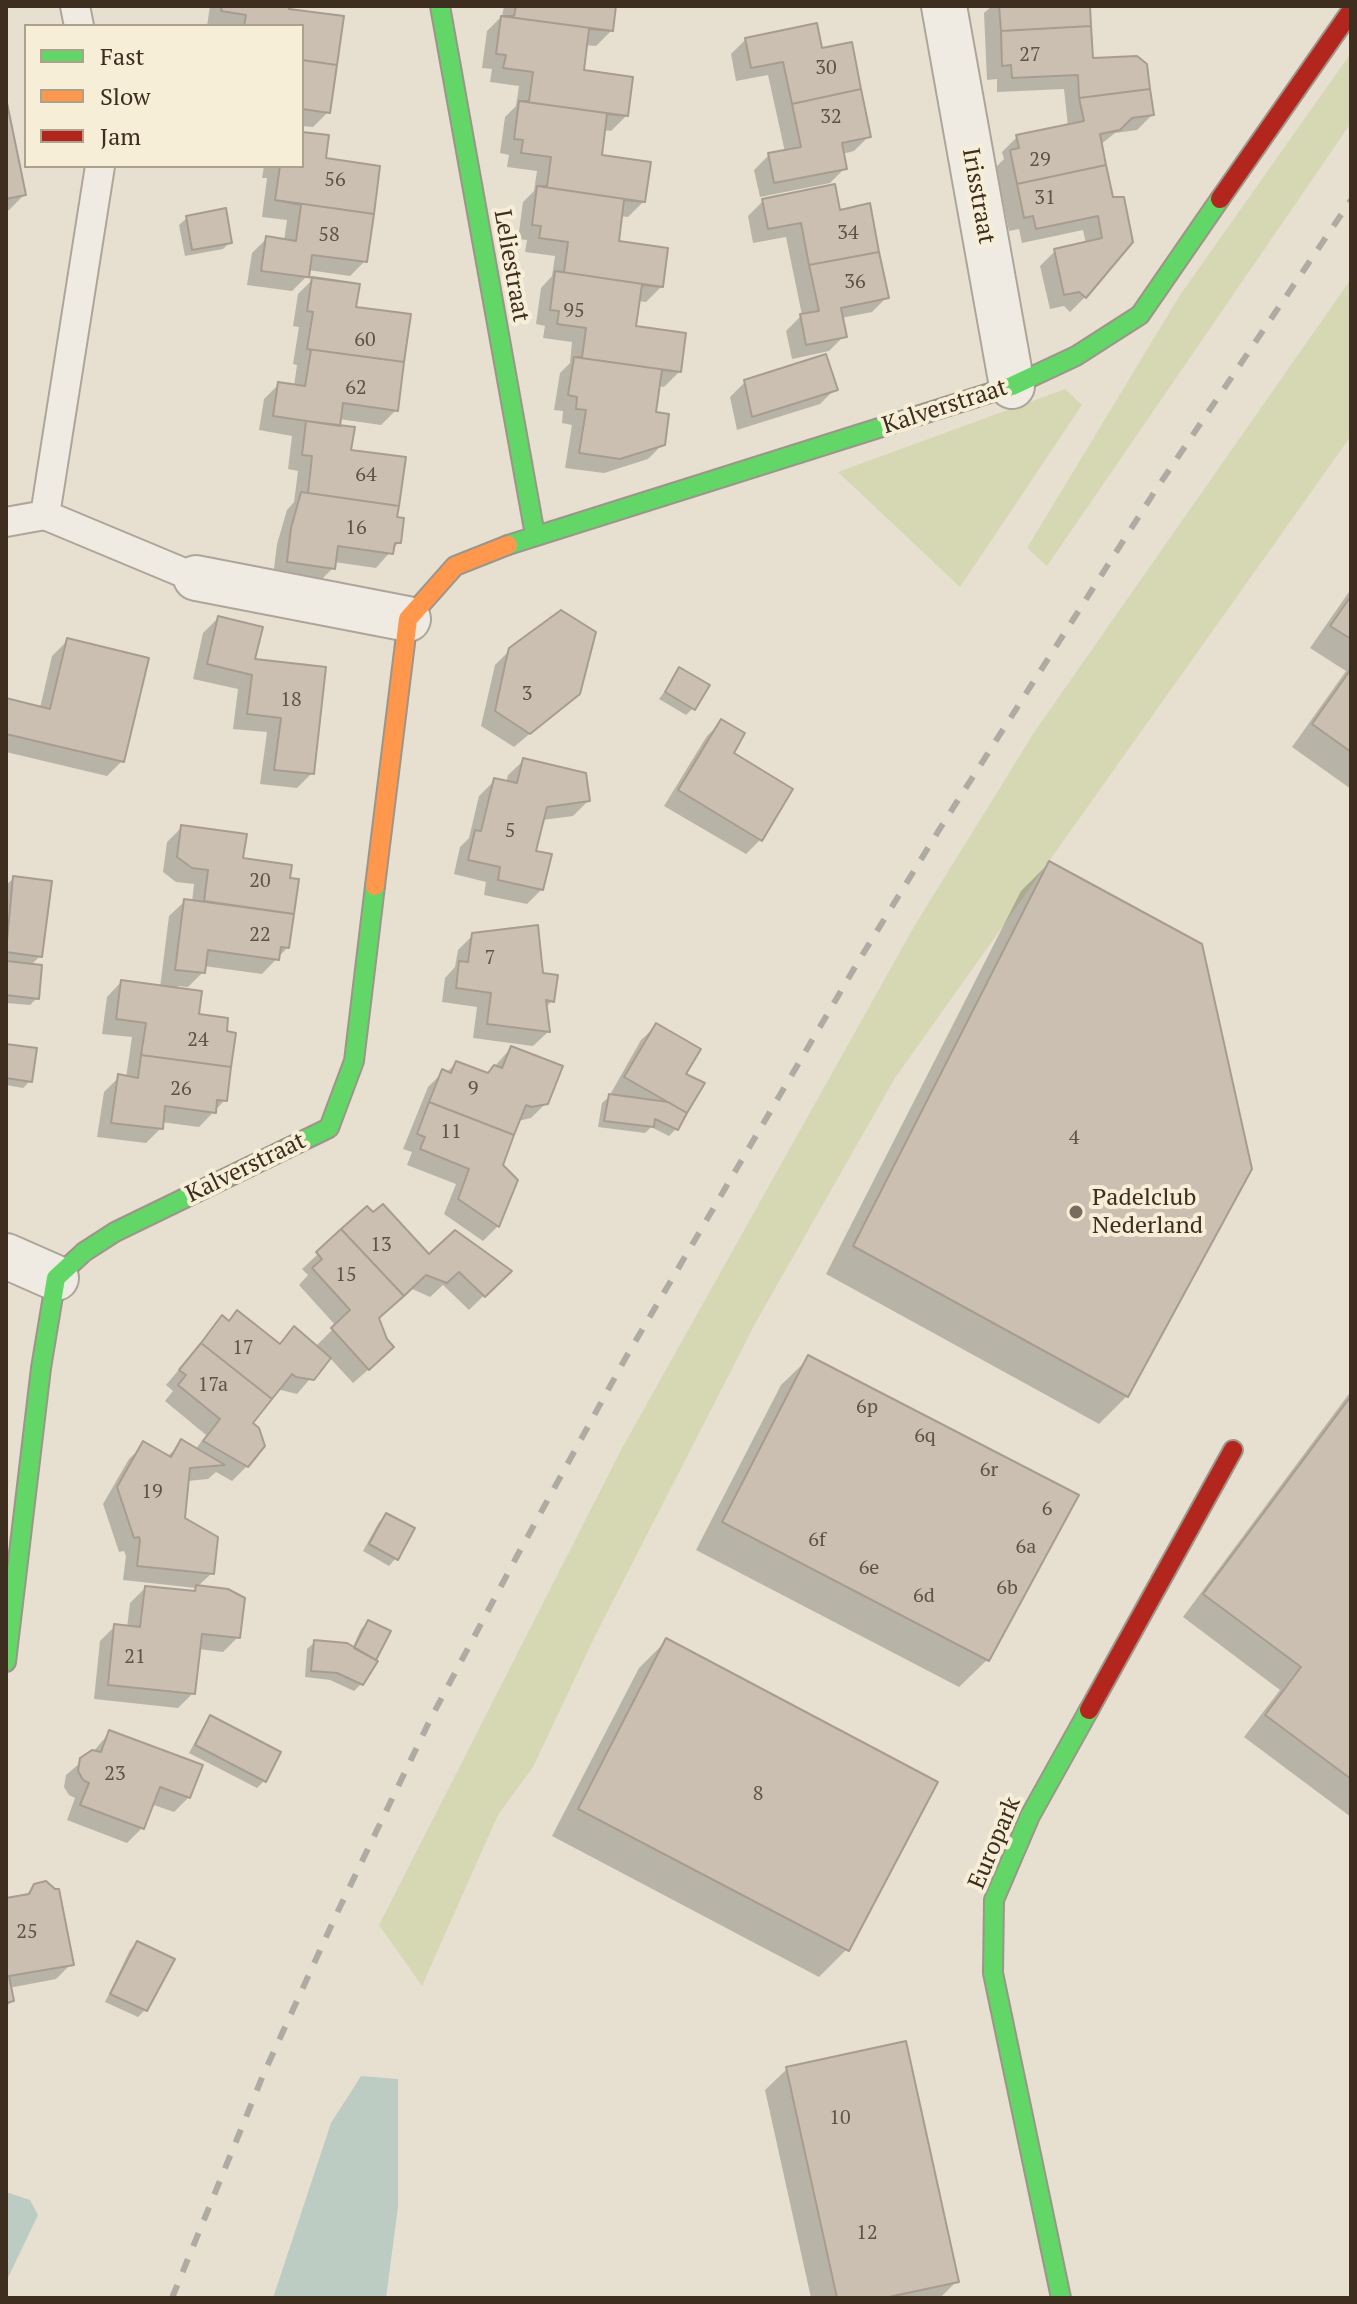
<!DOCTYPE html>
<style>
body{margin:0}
#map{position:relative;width:1357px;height:2304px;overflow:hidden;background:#e7e0d1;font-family:"PT Serif",serif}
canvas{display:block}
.frame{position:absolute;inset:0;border:8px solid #3d2e20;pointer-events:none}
.legend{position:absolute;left:24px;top:24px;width:280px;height:144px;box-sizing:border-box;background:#f7eed8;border:2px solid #ada18e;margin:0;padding:10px 14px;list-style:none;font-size:24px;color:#3d2e20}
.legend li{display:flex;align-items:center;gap:16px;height:40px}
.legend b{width:40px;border:2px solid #ada18e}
</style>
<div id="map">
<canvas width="1357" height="2304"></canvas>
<div class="frame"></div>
<ul class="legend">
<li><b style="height:10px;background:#63d668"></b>Fast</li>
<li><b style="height:10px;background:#ff974d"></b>Slow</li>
<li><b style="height:10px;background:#b3261e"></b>Jam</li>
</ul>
</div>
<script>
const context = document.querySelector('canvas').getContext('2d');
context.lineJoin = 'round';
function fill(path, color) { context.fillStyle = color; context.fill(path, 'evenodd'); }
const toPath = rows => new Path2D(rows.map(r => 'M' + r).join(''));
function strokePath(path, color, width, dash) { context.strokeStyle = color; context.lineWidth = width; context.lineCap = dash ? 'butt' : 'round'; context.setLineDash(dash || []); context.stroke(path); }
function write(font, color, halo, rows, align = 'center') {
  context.font = font + ' "PT Serif",serif'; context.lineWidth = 8; context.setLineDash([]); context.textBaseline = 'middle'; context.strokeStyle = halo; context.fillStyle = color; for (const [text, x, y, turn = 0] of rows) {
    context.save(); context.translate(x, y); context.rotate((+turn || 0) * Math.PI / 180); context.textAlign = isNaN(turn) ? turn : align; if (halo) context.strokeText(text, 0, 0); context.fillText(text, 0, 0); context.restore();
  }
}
fill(toPath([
 [1351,53,1351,123,1047,566,1027,548,1180,295],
 [1351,279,1351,436,895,1078,757,1320,595,1636,533,1767,498,1815,422,1986,379,1925,621,1450,915,925,1035,731],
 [1065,389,1082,405,960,587,838,472]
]), '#d6d7b3');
fill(toPath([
 [361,2076,398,2079,398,2207,386,2298,273,2298,331,2123],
 [6,2192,30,2200,38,2215,6,2282]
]), '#bcccc2');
fill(toPath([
 [210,6,288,6,287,11,342,18,328,112,313,127,302,126,302,26,207,26],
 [504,6,614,6,611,31,596,46,585,45,582,72,631,78,626,116,611,131,603,130,599,157,649,164,643,202,628,217,620,216,616,243,661,287,646,302,638,301,634,328,684,335,679,372,664,387,658,386,654,413,663,444,648,459,604,473,565,468,572,425,562,423,563,411,554,410,560,373,570,363,572,342,543,338,545,326,536,324,541,288,552,276,555,256,525,252,527,240,518,239,523,202,534,191,537,171,507,167,509,155,500,153,505,117,516,106,519,86,490,82,492,69,482,68,487,31,502,16],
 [992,6,1094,6,1090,8,1091,60,1152,115,1137,130,1115,133,1100,145,1111,199,1123,199,1085,297,1070,312,1064,306,1050,309,1040,266,1055,251,1086,244,1083,230,1022,243,1019,229,1009,231,996,167,1004,159,1002,152,1017,137,1068,127,1064,89,997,92,997,79,987,80,984,13],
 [746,39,820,50,869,136,854,151,842,154,845,168,830,183,760,197,754,170,769,155,785,152,768,75,736,81,731,54],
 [6,107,24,195,6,213],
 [302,134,323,159,365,261,350,276,308,270,307,276,292,291,247,285,252,253,267,238,284,241,287,220,262,217,267,178,262,178,264,166,302,166],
 [763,201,838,212,887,297,872,312,841,318,844,336,829,351,792,359,786,331,802,315,786,237,753,243,748,216],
 [187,218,230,242,223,249,185,256,179,225],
 [313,279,354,308,396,410,381,425,339,419,338,427,349,451,395,519,399,542,376,568,334,562,333,568,318,583,273,577,277,544,287,510,294,502,298,471,288,469,292,436,259,430,264,399,279,384,294,386,297,365,293,364,299,327,293,326,298,294],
 [745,382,835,389,820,404,737,430,730,397],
 [1351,589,1351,789,1292,747,1346,671,1310,648],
 [218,618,252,661,312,773,297,788,260,784,267,732,233,729,238,689,193,679,203,633],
 [67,641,146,660,122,761,107,776,6,752,6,700,40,708,52,656],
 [511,649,578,693,514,747,481,726,495,665],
 [680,670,693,708,686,715,659,699],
 [722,721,761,839,746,854,664,806,707,736],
 [523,761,588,801,573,816,542,820,534,853,542,889,527,904,484,895,486,882,454,874,460,847,469,838,479,796,494,781,506,783,508,775],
 [182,827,241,860,297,881,288,947,262,974,204,966,203,972,188,987,178,986,225,1100,199,1127,161,1122,161,1128,146,1143,97,1137,104,1092,119,1077,126,1078,132,1037,102,1034,107,997,121,982,160,988,169,916,184,902,192,902,194,884,176,882,163,872,167,842],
 [1049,863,1127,1396,1099,1424,826,1274,1021,891],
 [14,878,40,956,30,966,37,998,30,1005,6,1003,6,885],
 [473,935,542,975,552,1001,545,1008,548,1032,533,1046,473,1038,477,1007,442,1002,445,978,455,967,458,950],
 [656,1026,683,1074,676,1129,669,1136,651,1127,645,1133,598,1127,602,1103,610,1096,616,1096,611,1093,641,1040],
 [6,1046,30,1081,23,1088,6,1085],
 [511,1048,546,1103,531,1118,518,1121,500,1165,498,1226,483,1241,444,1214,456,1184,407,1165,412,1152,403,1149,428,1087,443,1072,446,1073,456,1063,487,1075],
 [367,1208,429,1257,509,1271,469,1310,443,1285,430,1297,410,1288,377,1318,377,1362,353,1383,329,1357,297,1394,277,1389,250,1424,247,1466,232,1481,216,1472,208,1479,187,1481,183,1519,212,1573,197,1587,238,1637,223,1652,198,1649,193,1693,178,1708,94,1699,100,1641,115,1626,127,1628,130,1603,145,1588,191,1593,196,1588,123,1580,126,1556,124,1551,119,1552,103,1504,129,1459,144,1444,167,1457,182,1442,195,1450,206,1435,165,1401,173,1391,166,1385,222,1318,278,1345,294,1328,315,1347,336,1326,299,1285,308,1275,302,1269],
 [809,1358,987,1660,959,1687,696,1550,781,1385],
 [1351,1391,1351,1817,1244,1737,1280,1690,1183,1617],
 [386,1515,396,1558,389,1566,363,1551,379,1522],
 [368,1622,361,1684,354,1691,330,1680,305,1677,307,1649,315,1642,352,1649,361,1629],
 [667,1640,847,1949,819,1977,552,1836,639,1668],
 [211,1718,264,1781,257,1788,189,1753,204,1725],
 [110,1732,189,1797,174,1812,151,1804,142,1828,127,1843,67,1820,75,1798,69,1795,64,1787,66,1775,93,1752],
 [35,1886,71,1964,56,1979,9,1988,12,2001,6,2007,6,1900,24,1897],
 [137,1943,172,1960,145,2010,138,2017,105,2002,130,1950],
 [787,2069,957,2281,940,2298,811,2298,765,2090]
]), '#0003');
const building = toPath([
 [222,6,290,6,289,9,344,16,337,65,302,60,302,26,244,26,246,15,221,11,222,6],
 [516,6,616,6,613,31,501,16,514,16,516,6],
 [999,6,1090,6,1091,26,1001,31,999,6],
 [501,16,613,31,589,29,584,70,633,77,628,116,519,101,529,101,533,72,503,68,506,55,496,54,501,16],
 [817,23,822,48,852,42,861,89,792,104,783,62,751,68,745,38,817,23],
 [1091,26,1093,58,1137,56,1147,64,1150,89,1079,98,1078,75,1012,78,1011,65,1002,66,1001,31,1091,26],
 [302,60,337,65,330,113,302,109,302,60],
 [861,89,871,137,842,143,847,169,774,183,768,153,801,147,792,104,861,89],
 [1150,89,1154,115,1132,118,1120,130,1100,134,1106,165,1017,184,1010,150,1019,148,1016,135,1084,121,1079,98,1150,89],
 [6,98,26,195,6,199,6,98],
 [519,101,628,116,607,114,602,155,651,162,645,202,537,186,547,186,551,157,521,153,523,140,514,139,519,101],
 [302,132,329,135,326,158,380,166,374,214,275,200,280,166,302,166,302,132],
 [1106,165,1113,197,1124,197,1133,242,1086,298,1079,292,1064,295,1054,249,1102,238,1098,216,1036,229,1033,216,1024,218,1017,184,1106,165],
 [835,184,840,210,870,203,879,252,809,265,801,223,768,229,762,199,835,184],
 [537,186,645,202,624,200,619,241,668,248,663,287,555,271,564,272,568,242,539,238,541,226,532,225,537,186],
 [275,200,374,214,367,262,312,255,309,277,360,284,261,271,266,236,296,241,301,205,275,200],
 [226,208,232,243,192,250,186,216,226,208],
 [879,252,889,298,841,308,847,337,806,345,800,314,819,311,809,265,879,252],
 [555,271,663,287,642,285,636,326,686,333,681,372,574,357,582,357,586,328,557,324,559,311,550,310,555,271],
 [312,277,360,284,356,307,411,314,404,362,307,349,313,312,307,311,312,277],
 [307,349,404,362,398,411,343,403,340,426,273,416,278,382,305,386,311,350,307,349],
 [826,354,838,390,752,417,744,380,826,354],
 [574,357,681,372,662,370,656,412,669,414,665,445,620,459,579,453,586,410,576,409,577,397,568,395,574,357],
 [306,421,355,427,351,450,406,457,399,506,308,493,312,456,302,455,306,421],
 [301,492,399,506,397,517,404,518,401,543,395,543,393,554,338,546,335,569,287,562,291,528,301,492],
 [1351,596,1351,639,1330,626,1351,596],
 [561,610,596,632,580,694,530,734,495,711,506,660,509,648,561,610],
 [218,616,263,627,255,659,326,667,314,774,274,770,281,718,247,714,252,675,207,664,218,616],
 [67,638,149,658,124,762,6,734,6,698,50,709,67,638],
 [679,667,710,685,695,710,665,692,679,667],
 [1351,669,1351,752,1312,724,1351,669],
 [721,719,745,733,734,753,793,789,762,841,678,790,721,719],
 [523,758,586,773,590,801,547,807,536,851,552,854,543,890,498,880,500,867,468,860,475,830,481,831,494,778,517,783,523,758],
 [181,825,247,834,243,858,292,865,290,878,299,879,294,914,204,901,208,870,192,868,177,857,181,825],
 [1049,861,1202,944,1252,1169,1128,1397,853,1246,1049,861],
 [13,876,52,881,42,957,6,952,13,876],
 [184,899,294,914,289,948,281,947,279,960,208,950,205,973,175,970,184,899],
 [538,925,543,973,558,975,554,1002,546,1000,550,1032,487,1024,491,993,456,988,459,961,468,962,472,933,538,925],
 [7,961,42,965,39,999,6,995,7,961],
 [121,980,202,991,199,1014,228,1018,227,1031,236,1033,231,1067,141,1055,146,1023,116,1019,121,980],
 [656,1023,701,1049,686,1074,705,1083,687,1113,624,1077,656,1023],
 [6,1044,37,1048,32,1082,6,1078,6,1044],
 [511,1046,563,1066,548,1104,531,1107,526,1105,514,1135,429,1102,442,1069,451,1073,456,1061,488,1073,494,1065,502,1068,511,1046],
 [141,1055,231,1067,227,1101,217,1100,216,1113,165,1106,163,1129,111,1123,118,1074,138,1078,141,1055],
 [609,1094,668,1102,687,1113,678,1130,655,1119,654,1127,604,1121,609,1094],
 [429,1102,514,1135,503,1165,518,1180,499,1227,458,1199,469,1169,420,1149,425,1137,417,1134,429,1102],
 [383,1204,429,1254,455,1230,512,1271,485,1297,459,1272,447,1283,426,1275,404,1296,341,1229,367,1206,373,1212,383,1204],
 [341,1229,404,1296,379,1318,387,1339,394,1347,369,1370,331,1328,350,1310,312,1268,322,1259,316,1252,341,1229],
 [237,1310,280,1344,294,1326,331,1358,314,1380,296,1377,292,1374,272,1399,201,1343,222,1315,229,1321,237,1310],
 [201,1343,272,1399,253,1423,259,1428,265,1446,248,1467,203,1441,220,1419,178,1385,186,1375,179,1370,201,1343],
 [808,1355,1079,1495,989,1661,722,1522,808,1355],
 [1351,1396,1351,1779,1265,1715,1301,1667,1203,1594,1351,1396],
 [181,1439,225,1465,190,1468,185,1518,218,1537,214,1574,137,1566,140,1540,139,1537,134,1538,117,1487,143,1441,171,1457,181,1439],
 [386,1513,415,1528,398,1560,369,1544,386,1513],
 [196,1585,228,1589,245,1598,240,1638,202,1634,195,1694,108,1685,114,1624,140,1627,145,1586,195,1591,196,1585],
 [368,1620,391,1631,376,1660,354,1648,368,1620],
 [666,1638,938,1782,849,1951,578,1809,666,1638],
 [314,1640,347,1643,378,1661,363,1685,337,1673,311,1671,314,1640],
 [210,1715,281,1752,266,1782,195,1745,210,1715],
 [109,1730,203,1765,190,1798,160,1787,144,1829,80,1805,89,1783,83,1780,78,1771,80,1758,92,1750,101,1752,109,1730],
 [46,1881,55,1889,59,1889,74,1965,9,1976,14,2001,6,2003,6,1898,29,1894,34,1884,46,1881],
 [137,1941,175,1959,147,2011,110,1994,137,1941],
 [906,2041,959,2282,884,2298,837,2298,786,2067,906,2041]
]);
fill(building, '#cbbfb2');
strokePath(building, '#a89c90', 2);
const lane = toPath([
 [75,6,79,26],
 [45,515,196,578],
 [6,522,45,515,100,166]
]);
const street = toPath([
 [944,6,1012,386],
 [196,578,408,619],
 [6,1256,56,1278]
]);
const fast = toPath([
 [440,6,535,535],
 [508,545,1012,386,1076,356,1140,315,1220,199],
 [6,1662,41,1368,56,1278,84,1252,115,1232,329,1128,354,1061,375,886],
 [1061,2298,993,1973,994,1900,1030,1816,1089,1710]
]);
const slow = toPath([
 [375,886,408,619,455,566,508,545]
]);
const jam = toPath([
 [1220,199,1351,11],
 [1089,1710,1233,1450]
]);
strokePath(lane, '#ada599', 32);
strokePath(street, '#ada599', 48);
strokePath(fast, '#9c958a', 22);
strokePath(slow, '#9c958a', 22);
strokePath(jam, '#9c958a', 22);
strokePath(lane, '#efebe3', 28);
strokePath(street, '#efebe3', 44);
strokePath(fast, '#63d668', 18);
strokePath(slow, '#ff974d', 18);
strokePath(jam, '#b3261e', 18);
strokePath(toPath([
 [172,2298,264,2073,338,1911,431,1718,517,1556,625,1359,858,962,939,830,1155,491,1351,200]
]), '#afaaa2', 6, [14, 14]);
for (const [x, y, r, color] of [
 [1076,1212,8,"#786c5e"]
]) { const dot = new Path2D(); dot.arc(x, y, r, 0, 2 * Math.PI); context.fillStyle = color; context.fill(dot); strokePath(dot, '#f7eed8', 3); }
write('20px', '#605244', null, [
 ["27",1030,55],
 ["30",826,68],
 ["32",831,117],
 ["29",1040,160],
 ["56",335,180],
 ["31",1045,198],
 ["34",848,233],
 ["58",329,235],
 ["36",855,282],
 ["95",574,311],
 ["60",365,340],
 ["62",356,388],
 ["64",366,475],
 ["16",356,528],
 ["3",527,694],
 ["18",291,700],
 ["5",510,831],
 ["20",260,881],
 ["22",260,935],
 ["7",490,958],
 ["24",198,1040],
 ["26",181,1089],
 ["9",473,1089],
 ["11",451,1132],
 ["4",1074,1138],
 ["13",381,1245],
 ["15",346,1275],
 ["17",243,1348],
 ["17a",213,1385],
 ["6p",867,1407],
 ["6q",925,1436],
 ["6r",989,1470],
 ["19",152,1492],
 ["6",1047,1509],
 ["6f",817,1540],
 ["6a",1026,1547],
 ["6e",869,1568],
 ["6b",1007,1588],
 ["6d",924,1596],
 ["21",135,1657],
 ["23",115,1774],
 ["8",758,1794],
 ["25",27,1932],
 ["10",840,2118],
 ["12",867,2233]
]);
write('24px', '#3d2e20', '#f7eed8', [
 ["Irisstraat",978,196,80],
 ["Leliestraat",511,266,80],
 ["Kalverstraat",945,407,-18],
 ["Kalverstraat",246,1168,-26],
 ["Europark",995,1843,-67]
]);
write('24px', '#3d2e20', '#f7eed8', [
 ["Padelclub",1092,1198],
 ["Nederland",1092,1226]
], 'left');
</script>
